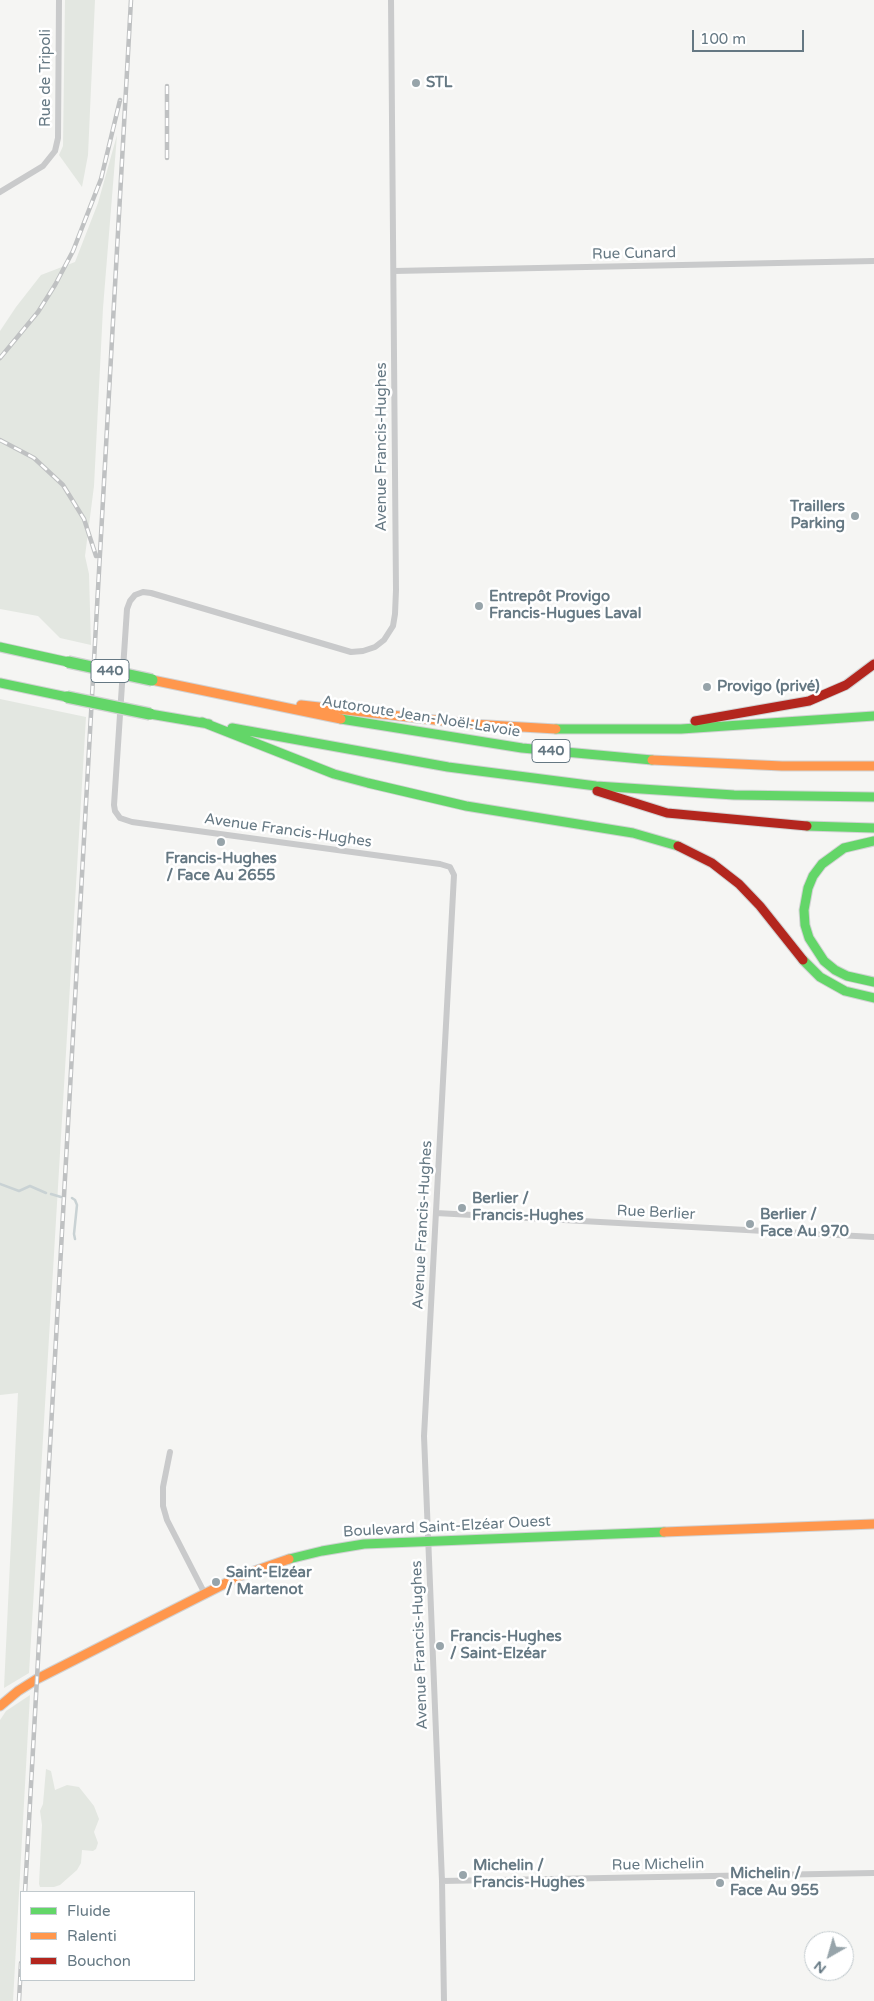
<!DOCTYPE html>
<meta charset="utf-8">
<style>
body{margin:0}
#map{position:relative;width:874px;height:2001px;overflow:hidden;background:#f5f5f3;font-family:"Varela Round",sans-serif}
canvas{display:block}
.legend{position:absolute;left:20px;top:1891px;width:175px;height:90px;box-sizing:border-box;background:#fff;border:1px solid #c1c9cd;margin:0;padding:6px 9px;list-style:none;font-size:15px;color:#657883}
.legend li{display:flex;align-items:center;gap:10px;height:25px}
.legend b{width:25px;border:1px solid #c1c9cd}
.north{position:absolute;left:804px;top:1931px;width:50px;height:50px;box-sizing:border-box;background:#fff;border:1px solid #c1c9cd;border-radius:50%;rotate:218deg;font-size:14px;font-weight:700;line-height:20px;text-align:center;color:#657883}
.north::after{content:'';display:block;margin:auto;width:18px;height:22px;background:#97a4aa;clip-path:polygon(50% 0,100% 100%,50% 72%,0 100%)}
.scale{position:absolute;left:692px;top:30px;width:112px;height:22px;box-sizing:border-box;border:2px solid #657883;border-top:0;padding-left:6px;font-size:15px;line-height:18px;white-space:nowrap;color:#657883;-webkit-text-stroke:4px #fff;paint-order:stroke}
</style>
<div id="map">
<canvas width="874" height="2001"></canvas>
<ul class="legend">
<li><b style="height:6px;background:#63d668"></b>Fluide</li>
<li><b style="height:6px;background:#ff974d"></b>Ralenti</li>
<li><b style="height:6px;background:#b3261e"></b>Bouchon</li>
</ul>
<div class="north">N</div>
<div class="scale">100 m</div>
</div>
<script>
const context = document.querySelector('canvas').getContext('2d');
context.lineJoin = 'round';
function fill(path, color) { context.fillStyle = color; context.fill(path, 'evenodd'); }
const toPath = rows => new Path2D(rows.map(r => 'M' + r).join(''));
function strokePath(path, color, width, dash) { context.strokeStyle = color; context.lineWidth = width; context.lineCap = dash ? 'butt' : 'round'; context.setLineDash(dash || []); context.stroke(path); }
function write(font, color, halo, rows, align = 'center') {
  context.font = font + ' "Varela Round",sans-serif'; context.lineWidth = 5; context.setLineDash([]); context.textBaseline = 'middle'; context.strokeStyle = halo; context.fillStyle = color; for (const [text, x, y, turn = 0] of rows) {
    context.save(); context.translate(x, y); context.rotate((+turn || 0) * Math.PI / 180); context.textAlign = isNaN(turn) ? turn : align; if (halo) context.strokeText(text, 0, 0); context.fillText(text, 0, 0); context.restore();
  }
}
fill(toPath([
 [65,0,95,0,88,155,82,187,59,155,63,146],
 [117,135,103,308,94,486,85,556,89,574,91,645,60,638,38,616,0,609,0,331,16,307,41,275,75,262,98,203],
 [0,699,86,717,29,1673,4,1688,18,1393,0,1395],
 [30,1695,13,2001,0,2001,0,1720,6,1711],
 [46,1769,51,1771,55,1790,67,1785,79,1787,94,1806,99,1819,94,1832,98,1843,96,1849,93,1851,82,1850,81,1863,77,1870,60,1885,54,1887,40,1887,39,1884,42,1825,40,1811,43,1804]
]), '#e3e7e1');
strokePath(toPath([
 [0,1184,19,1191,30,1186,46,1193],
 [51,1194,61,1197],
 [72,1198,75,1200,77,1205,74,1234,75,1239]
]), '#c9d2d4', 2.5);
const fast = toPath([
 [0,647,68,662],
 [0,683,67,697],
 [150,714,209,724],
 [341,719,522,748,652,760],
 [202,722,334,774,368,783,466,806,633,833,678,846],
 [232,728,448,767,596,786,734,795,874,797],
 [556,729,681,729,874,716],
 [807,826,874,828],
 [874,841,844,848,822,864,813,876,808,888,804,910,805,925,809,938,824,961,835,970,847,976,874,982],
 [803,960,820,977,845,991,874,998],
 [289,1559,322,1551,364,1544,664,1532]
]);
const slow = toPath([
 [152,680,341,719],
 [301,705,471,724,556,729],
 [652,760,782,766,874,766],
 [664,1532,874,1524],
 [0,1706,18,1691,37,1679,240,1576,289,1559]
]);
const jam = toPath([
 [695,721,809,701,846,685,874,664],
 [597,791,667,813,807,826],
 [678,846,712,863,739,884,760,906,803,960]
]);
strokePath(fast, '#d1d2d3', 11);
strokePath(slow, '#d1d2d3', 11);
strokePath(jam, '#d1d2d3', 11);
strokePath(toPath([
 [391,0,396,590,395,614,393,626,384,640,375,647,363,651,351,652,151,593,143,592,135,595,130,601,127,609,114,805,115,811,120,818,132,822,440,864,450,867,454,875,424,1436,442,1881,444,2001],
 [0,192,43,166,55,151,58,138,59,0],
 [394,271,874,261],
 [436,1213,874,1237],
 [170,1452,163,1487,163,1506,167,1520,205,1594],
 [442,1881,874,1873]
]), '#c9cacb', 6);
strokePath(fast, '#63d668', 9);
strokePath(slow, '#ff974d', 9);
strokePath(jam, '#b3261e', 9);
const rail = toPath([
 [167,158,167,86],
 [0,358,38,312,55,285,73,251,101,179,120,100],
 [0,440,34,458,63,485,84,519,96,556],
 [25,1892,131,0],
 [19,2001,21,1963]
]);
strokePath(rail, '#bfc1c2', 4.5);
strokePath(rail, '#fff', 2.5, [8]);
const fastBridge = toPath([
 [68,662,152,680],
 [67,697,150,714]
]);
strokePath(fastBridge, '#d1d2d2', 14, []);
strokePath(fastBridge, '#63d668', 11);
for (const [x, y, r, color] of [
 [416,83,5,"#97a4aa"],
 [855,516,5,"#97a4aa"],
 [479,606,5,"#97a4aa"],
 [707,687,5,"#97a4aa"],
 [221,842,5,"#97a4aa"],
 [462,1208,5,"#97a4aa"],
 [750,1224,5,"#97a4aa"],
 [216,1582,5,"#97a4aa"],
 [440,1646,5,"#97a4aa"],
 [463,1875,5,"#97a4aa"],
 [720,1883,5,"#97a4aa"]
]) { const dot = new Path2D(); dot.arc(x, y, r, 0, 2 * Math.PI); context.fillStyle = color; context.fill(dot); strokePath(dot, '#fff', 2); }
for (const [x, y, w] of [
 [110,671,38],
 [551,751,38]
]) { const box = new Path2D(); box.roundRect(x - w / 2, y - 11.5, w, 23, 4); context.fillStyle = '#fff'; context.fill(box); strokePath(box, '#657883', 1); }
write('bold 14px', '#657883', null, [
 ["440",110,671],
 ["440",551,751]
]);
write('15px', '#657883', '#fff', [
 ["Rue de Tripoli",46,78,-90],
 ["Rue Cunard",634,254,-1],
 ["Avenue Francis-Hughes",382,447,-90],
 ["Autoroute Jean-Noël-Lavoie",421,717,9],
 ["Avenue Francis-Hughes",288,831,8],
 ["Rue Berlier",656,1213,3],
 ["Avenue Francis-Hughes",423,1225,-87],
 ["Boulevard Saint-Elzéar Ouest",447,1527,-3],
 ["Avenue Francis-Hughes",420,1645,-92],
 ["Rue Michelin",658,1865,-1]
]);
write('bold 15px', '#657883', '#fff', [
 ["STL",426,83],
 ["Traillers",845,507,"right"],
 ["Parking",845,524,"right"],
 ["Entrepôt Provigo",489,597],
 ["Francis-Hugues Laval",489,614],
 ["Provigo (privé)",717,687],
 ["Francis-Hughes",221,859,"center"],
 ["/ Face Au 2655",221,876,"center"],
 ["Berlier /",472,1199],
 ["Francis-Hughes",472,1216],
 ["Berlier /",760,1215],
 ["Face Au 970",760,1232],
 ["Saint-Elzéar",226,1573],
 ["/ Martenot",226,1590],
 ["Francis-Hughes",450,1637],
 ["/ Saint-Elzéar",450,1654],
 ["Michelin /",473,1866],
 ["Francis-Hughes",473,1883],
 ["Michelin /",730,1874],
 ["Face Au 955",730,1891]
], 'left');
</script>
